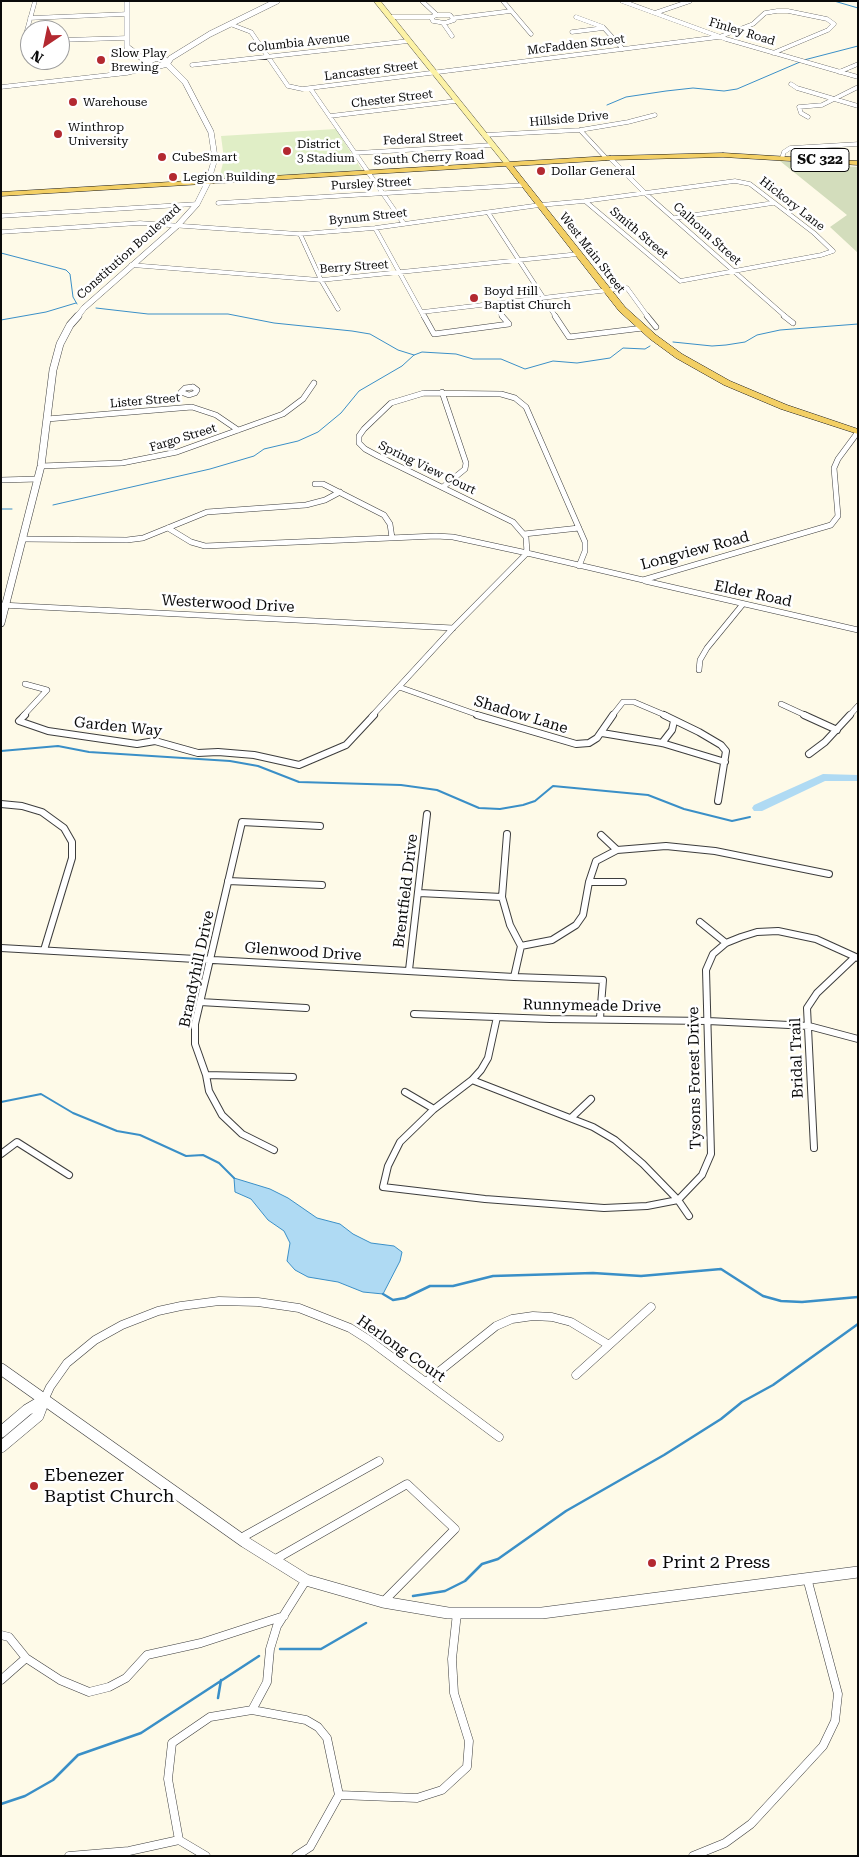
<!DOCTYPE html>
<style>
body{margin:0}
#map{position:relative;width:859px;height:1857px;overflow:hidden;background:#fefae8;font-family:"Roboto Serif",serif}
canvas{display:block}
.frame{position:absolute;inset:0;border:2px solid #0a0a0a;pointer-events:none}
.north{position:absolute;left:20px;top:20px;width:50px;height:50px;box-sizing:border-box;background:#fff;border:1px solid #9d9d9d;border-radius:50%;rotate:214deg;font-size:14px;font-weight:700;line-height:20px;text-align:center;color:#0a0a0a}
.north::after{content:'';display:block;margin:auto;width:18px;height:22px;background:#b32930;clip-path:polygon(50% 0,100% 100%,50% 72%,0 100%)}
</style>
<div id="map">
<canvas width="859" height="1857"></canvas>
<div class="frame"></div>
<div class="north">N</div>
</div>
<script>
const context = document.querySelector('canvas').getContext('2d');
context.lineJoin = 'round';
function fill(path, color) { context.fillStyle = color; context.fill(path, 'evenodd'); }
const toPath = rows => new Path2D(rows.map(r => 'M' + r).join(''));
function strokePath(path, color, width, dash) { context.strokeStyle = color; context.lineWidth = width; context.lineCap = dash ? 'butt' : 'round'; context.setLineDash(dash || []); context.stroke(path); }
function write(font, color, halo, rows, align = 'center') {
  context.font = font + ' "Roboto Serif",serif'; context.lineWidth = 5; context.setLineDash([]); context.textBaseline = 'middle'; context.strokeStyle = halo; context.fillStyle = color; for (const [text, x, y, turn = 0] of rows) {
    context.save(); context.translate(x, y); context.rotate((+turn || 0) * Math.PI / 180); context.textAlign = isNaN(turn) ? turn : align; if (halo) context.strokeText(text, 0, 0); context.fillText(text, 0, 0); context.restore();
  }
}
fill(toPath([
 [780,161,858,167,858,253,830,227,847,215]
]), '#d3ddbc');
fill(toPath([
 [336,129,362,170,219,179,224,159,221,136]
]), '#e0eec6');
const water = toPath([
 [234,1178,270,1189,288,1198,317,1218,340,1224,353,1234,371,1243,394,1246,402,1252,400,1261,383,1294,363,1292,338,1282,308,1277,295,1270,287,1261,290,1243,284,1231,268,1220,251,1199,235,1192,234,1178]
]);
fill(water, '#afdaf3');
strokePath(water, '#3a8fc7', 1);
strokePath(toPath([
 [834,1,858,8],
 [804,60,858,46],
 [607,105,626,97,666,91,693,88,724,91,737,89,800,62],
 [1,253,66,270,70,274,73,297,77,304],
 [96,308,148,314,228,314,274,323,352,331,370,334,398,350,414,355],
 [1,320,46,312,76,303],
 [673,342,712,346,726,345,745,342,757,335,780,330,858,324],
 [53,505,210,469,254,456,264,449,298,441,318,432,341,413,359,391,402,366,414,355,422,352,456,354,473,359,501,359,525,369,553,361,577,363,610,358,623,348,645,349,650,346],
 [1,509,12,509]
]), '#3a8fc7', 1);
strokePath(toPath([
 [1,751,58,746,89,752,230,761,258,766,299,782,401,785,437,790,479,808,500,809,523,805,535,801,553,786,648,795,684,809,732,821,750,817],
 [755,810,758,808],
 [1,1102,41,1094,73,1113,117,1131,140,1135,186,1156,203,1155,219,1163,234,1178]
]), '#3a8fc7', 2);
strokePath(toPath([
 [383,1294,393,1300,405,1298,430,1286,453,1286,493,1276,593,1273,641,1276,721,1269,763,1296,781,1301,802,1302,858,1297],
 [413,1596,445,1591,465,1581,482,1564,498,1559,566,1511,664,1455,721,1419,742,1402,773,1385,858,1324],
 [280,1649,321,1649,366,1623],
 [218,1698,221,1680],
 [1,1804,25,1796,53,1780,78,1755,141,1733,259,1656]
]), '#3a8fc7', 2.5);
fill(toPath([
 [823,774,858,775,858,781,825,781,762,811,754,811,752,808,754,805,823,774]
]), '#afdaf3');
const minorFar3 = toPath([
 [422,1,437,15],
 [503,1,531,34],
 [622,1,726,39,858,77],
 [655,13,690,1],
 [437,15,450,15,454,20,445,23,433,21,431,17,437,15],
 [390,17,431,17],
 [576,17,603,27,623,49],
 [30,18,127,14],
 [455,18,511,11],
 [443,23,452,36],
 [230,24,251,32,288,86,302,89,719,37,753,24,765,13,777,11,788,11,827,19,834,24,828,30,773,53],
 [572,32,604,28],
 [60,40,126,38],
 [30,41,24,41,35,1],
 [192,65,409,41],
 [839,72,858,64],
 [791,84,797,88,858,106],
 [1,87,127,73,151,67],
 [310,88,404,224],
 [330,116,456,101],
 [808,117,801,113,799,107,822,105,858,87],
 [580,130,606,158],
 [484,135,580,130,628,122,655,115],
 [355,153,492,145],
 [610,158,646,194,786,317],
 [782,158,784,152,790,148,858,144],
 [735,181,750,184,814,233,833,251,821,255,680,281,585,201,735,181],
 [218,203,524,185],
 [489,214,556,317],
 [1,216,197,204],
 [675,218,773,203],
 [375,228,424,317],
 [1,232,140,223,300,234,375,228,540,205,585,201],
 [300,234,321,280,338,309],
 [131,265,321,280,579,254],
 [493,304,503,317],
 [422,312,627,288,648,317]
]);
const minorFar2 = toPath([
 [424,316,434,334,509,324,502,316],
 [555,316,569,337,643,328],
 [647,316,656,327],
 [784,316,793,323],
 [193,387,197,390,195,393,189,395,181,392,185,388,193,387],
 [442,392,466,463,465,469,443,487],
 [47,419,192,407,216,415,238,430],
 [41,466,122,463,177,452,283,414,303,399,314,383],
 [1,480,38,479],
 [315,484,323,484,384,515,390,524,392,538],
 [168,528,191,542,205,546,436,536,453,537,527,553,526,537,513,522,378,456,365,449,359,443,359,436,364,429,391,403,424,393,501,394,515,398,526,407,585,542,585,551,579,566],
 [524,534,579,528],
 [23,539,127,540,143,538,207,512,306,505,325,500,340,492],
 [645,581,858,630],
 [1,605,453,628],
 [699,670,700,660,707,648,743,604],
 [399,687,481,716],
 [781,704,807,716],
 [23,716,47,690,25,684],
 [372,716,453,628,527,553,643,580,831,525,838,516,834,468,838,459,858,432],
 [612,716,623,702,634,702,667,716],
 [849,716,858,706]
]);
const minorFar1 = toPath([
 [25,715,19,721,48,731,137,744,155,741,198,753,218,752,254,755,299,765,346,745,374,715],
 [477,715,576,744,589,743,597,738,613,715],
 [664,715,699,732,721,745,726,751,718,801],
 [804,715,837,730],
 [602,733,662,743,725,762],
 [662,743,672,730,674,721],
 [809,754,825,742,850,715],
 [1,804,22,806,42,812,64,828,72,842,72,858,44,950],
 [507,834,502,897,510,925,521,946,514,977],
 [601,835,617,850],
 [228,881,322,885],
 [589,882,623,882],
 [419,893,502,897],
 [700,922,726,943],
 [521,946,552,940,576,925,583,915,589,882,596,861,617,850,666,846,715,851,829,874],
 [1,948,514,977,603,980,600,1018],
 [409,970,427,814],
 [200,1002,306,1008],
 [414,1014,550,1019,708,1021,809,1026,858,1039],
 [497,1017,488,1058,481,1070,472,1080,434,1109,400,1142,388,1166,383,1187,485,1199,604,1208,647,1206,678,1200,702,1175,711,1154,706,970,713,954,726,943,741,937,757,932,778,931,816,939,858,958],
 [206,1075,293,1077],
 [472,1080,593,1127,615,1140,643,1164,678,1200,689,1216],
 [405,1092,434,1109],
 [571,1118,591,1099],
 [814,1148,807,1008,817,993,855,957],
 [274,1150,242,1134,222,1115,209,1091,206,1075,195,1044,195,1024,242,822,320,826],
 [1,1154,17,1142,69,1175]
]);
const minor = toPath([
 [576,1375,651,1307],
 [426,1382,496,1326,512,1319,533,1316,552,1317,571,1322,609,1345],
 [44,1400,50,1387,67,1363,95,1340,122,1325,158,1311,181,1306,219,1301,258,1302,299,1308,350,1328,369,1340,499,1437],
 [241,1538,379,1461],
 [274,1560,407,1484,455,1529,383,1602],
 [1,1635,9,1637,26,1658,60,1680,89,1692,109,1687,126,1678,147,1655,201,1643,284,1616],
 [1,1680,26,1658],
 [252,1710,267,1682,270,1649,277,1626,306,1580],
 [339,1795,417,1798,442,1790,467,1767,469,1741,454,1693,452,1659,457,1613],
 [69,1856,129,1851,179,1840],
 [206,1856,179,1840,168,1779,172,1743,210,1717,252,1710,306,1720,318,1727,327,1738,339,1795,310,1847,296,1856],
 [693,1856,725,1843,751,1824,823,1746,835,1721,838,1694,807,1578]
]);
const tertiaryFar2 = toPath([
 [127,1,127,47,146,61],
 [167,61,156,58,144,64,155,67,167,64],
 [167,64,171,58,210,34,277,1],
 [77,317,84,308,178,225,197,204,208,182,215,158,211,132,185,82,167,64]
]);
const tertiaryFar1 = toPath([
 [1,623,41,466,53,370,60,344,70,325,78,316]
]);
const tertiary = toPath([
 [1,1369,245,1542,306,1580,383,1602,448,1613,542,1613,858,1572],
 [1,1432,27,1410,44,1400],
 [1,1447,38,1416,44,1400]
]);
const secondary = toPath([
 [377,1,508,164]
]);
const primary = toPath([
 [723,153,858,161,858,165,723,157,610,160,513,166,625,307,656,335,682,354,730,381,787,405,858,429,858,434,781,409,724,385,676,358,650,339,619,311,506,166,1,196,1,192,610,156,723,153]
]);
strokePath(minorFar3, '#3d3d3d', 4.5);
strokePath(minorFar2, '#3d3d3d', 6);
strokePath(minorFar1, '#3d3d3d', 8);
strokePath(minor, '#3d3d3d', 9);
strokePath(tertiaryFar2, '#3d3d3d', 6);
strokePath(tertiaryFar1, '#3d3d3d', 8);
strokePath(tertiary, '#3d3d3d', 12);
strokePath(secondary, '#2c2c2c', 6);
strokePath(primary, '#1b1b1b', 1);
strokePath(minorFar3, '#fff', 4);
strokePath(minorFar2, '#fff', 5);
strokePath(minorFar1, '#fff', 6);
strokePath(minor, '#fff', 8);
strokePath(tertiaryFar2, '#fff', 5.5);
strokePath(tertiaryFar1, '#fff', 7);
strokePath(tertiary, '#fff', 11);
strokePath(secondary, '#fcf2a6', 5.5);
fill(primary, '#f3cf64');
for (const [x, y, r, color] of [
 [101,60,5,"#b32930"],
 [73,102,5,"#b32930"],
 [58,134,5,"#b32930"],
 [287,151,5,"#b32930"],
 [162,157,5,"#b32930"],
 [541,171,5,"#b32930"],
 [173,177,5,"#b32930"],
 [474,298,5,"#b32930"],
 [34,1486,5,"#b32930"],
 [652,1563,5,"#b32930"]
]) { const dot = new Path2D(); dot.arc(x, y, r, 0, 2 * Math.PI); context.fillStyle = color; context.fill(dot); strokePath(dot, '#fff', 2); }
write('12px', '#0a0a0a', '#fff', [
 ["Finley Road",742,32,17],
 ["Columbia Avenue",299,43,-6],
 ["McFadden Street",576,45,-7],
 ["Lancaster Street",371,71,-7],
 ["Chester Street",392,99,-7],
 ["Hillside Drive",569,119,-5],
 ["Federal Street",423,139,-3],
 ["South Cherry Road",429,158,-3],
 ["Pursley Street",371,184,-3],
 ["Hickory Lane",792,204,38],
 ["Bynum Street",368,217,-6],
 ["Smith Street",639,233,40],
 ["Calhoun Street",707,234,42],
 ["Constitution Boulevard",129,252,-42],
 ["West Main Street",592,253,52],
 ["Berry Street",354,267,-4],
 ["Lister Street",145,401,-5],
 ["Fargo Street",183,438,-17],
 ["Spring View Court",427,468,26]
]);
write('12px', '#0a0a0a', '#fff', [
 ["Slow Play",111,53],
 ["Brewing",111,67],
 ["Warehouse",83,102],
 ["Winthrop",68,127],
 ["University",68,141],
 ["District",297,144],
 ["3 Stadium",297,158],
 ["CubeSmart",172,157],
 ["Dollar General",551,171],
 ["Legion Building",183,177],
 ["Boyd Hill",484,291],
 ["Baptist Church",484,305]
], 'left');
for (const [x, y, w] of [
 [820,160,58]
]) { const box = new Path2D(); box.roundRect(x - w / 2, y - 11.5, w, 23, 4); context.fillStyle = '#fff'; context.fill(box); strokePath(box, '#0a0a0a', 1); }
write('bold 14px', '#0a0a0a', null, [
 ["SC 322",820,160]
]);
write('15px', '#0a0a0a', '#fff', [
 ["Longview Road",695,551,-15],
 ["Elder Road",753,594,12],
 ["Westerwood Drive",228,604,3],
 ["Shadow Lane",521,715,17],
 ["Garden Way",118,727,6],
 ["Brentfield Drive",406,891,-83],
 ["Glenwood Drive",303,952,4],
 ["Brandyhill Drive",197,969,-78],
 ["Runnymeade Drive",592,1006,1],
 ["Bridal Trail",797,1058,-92],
 ["Tysons Forest Drive",695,1078,-91],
 ["Herlong Court",401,1349,35]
]);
write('18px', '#0a0a0a', '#fff', [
 ["Ebenezer",44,1476],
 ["Baptist Church",44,1497],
 ["Print 2 Press",662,1563]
], 'left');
</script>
